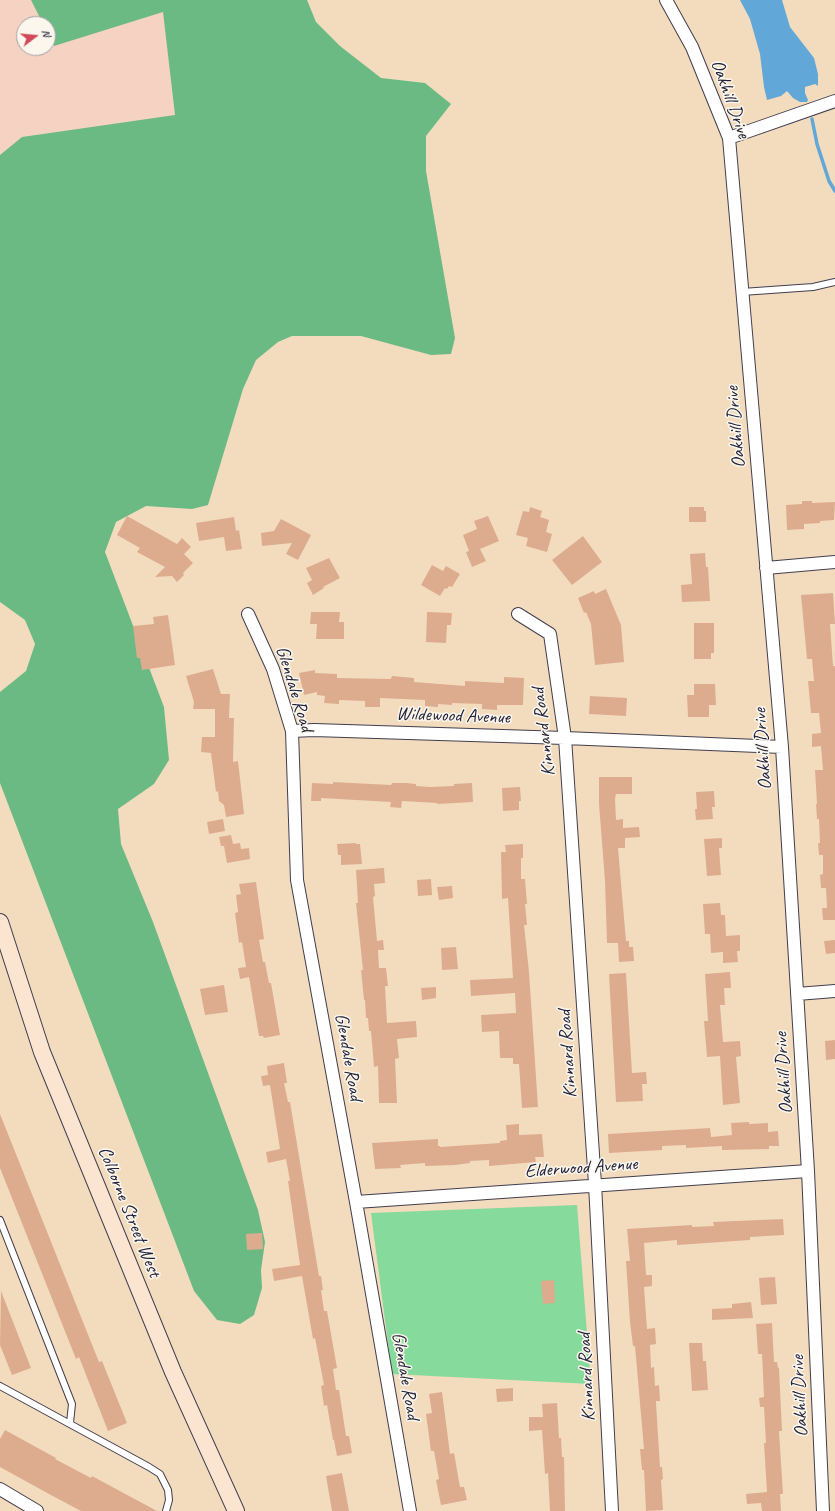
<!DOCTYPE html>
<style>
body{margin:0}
#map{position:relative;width:835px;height:1511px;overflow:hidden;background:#f3dcbe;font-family:Caveat,sans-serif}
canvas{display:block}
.north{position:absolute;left:16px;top:16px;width:40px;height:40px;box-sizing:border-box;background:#fbf7ec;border:1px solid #a4a2a5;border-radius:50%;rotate:74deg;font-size:11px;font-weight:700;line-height:16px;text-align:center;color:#22223b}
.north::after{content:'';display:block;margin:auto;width:14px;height:18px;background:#d1495b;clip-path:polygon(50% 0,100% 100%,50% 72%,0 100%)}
</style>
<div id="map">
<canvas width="835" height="1511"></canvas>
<div class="north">N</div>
</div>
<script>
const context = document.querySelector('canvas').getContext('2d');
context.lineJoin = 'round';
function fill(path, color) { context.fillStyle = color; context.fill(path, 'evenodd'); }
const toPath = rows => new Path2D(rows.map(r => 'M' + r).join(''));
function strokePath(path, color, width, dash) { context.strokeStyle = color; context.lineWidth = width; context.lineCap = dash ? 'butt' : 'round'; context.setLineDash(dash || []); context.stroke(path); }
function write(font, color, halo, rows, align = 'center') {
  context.font = font + ' Caveat,sans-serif'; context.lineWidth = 3; context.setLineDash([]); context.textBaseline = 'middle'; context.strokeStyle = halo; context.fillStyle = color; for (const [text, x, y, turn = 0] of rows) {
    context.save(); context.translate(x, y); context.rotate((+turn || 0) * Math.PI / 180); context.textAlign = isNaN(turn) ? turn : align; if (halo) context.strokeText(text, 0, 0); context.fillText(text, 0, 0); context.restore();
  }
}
fill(toPath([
 [0,0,31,0,43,24,24,24,24,48,48,48,48,33,54,45,163,12,175,116,22,137,0,155]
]), '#f6d2c3');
fill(toPath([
 [577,1205,591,1384,392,1374,371,1213]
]), '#86da9b');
fill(toPath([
 [31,0,307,0,316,22,340,46,381,78,425,83,451,104,426,136,426,171,455,338,451,354,431,355,361,336,292,336,278,342,256,360,243,389,208,505,192,509,146,506,116,522,105,552,164,707,169,760,154,784,118,809,121,844,153,922,258,1210,265,1242,261,1270,262,1288,254,1315,240,1324,217,1320,194,1291,0,783,0,692,26,671,35,644,25,620,0,602,0,155,22,137,175,115,163,12,54,46,48,33,48,24,43,24]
]), '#6cba83');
fill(toPath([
 [740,0,782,0,790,27,814,58,818,74,818,86,815,84,805,87,805,93,808,100,807,102,800,102,793,98,787,91,781,96,767,100,764,87,760,54,750,19]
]), '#61a7d7');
strokePath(toPath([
 [812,119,817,144,829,181,835,191]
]), '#61a7d7', 3.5);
fill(toPath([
 [802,501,812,501,812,503,835,502,834,520,820,521,820,523,804,524,804,529,787,530,786,505,802,504],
 [530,507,542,511,540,517,549,520,546,532,552,534,547,552,526,546,528,538,516,535,523,511,529,512],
 [689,507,704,507,704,511,706,511,706,522,689,522],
 [127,516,177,544,182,538,191,547,184,554,193,563,183,573,184,575,177,582,172,576,155,577,165,567,137,552,140,548,117,535],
 [488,516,499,541,480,549,486,561,472,567,466,552,469,551,463,535,477,529,474,521],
 [234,517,236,531,239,530,242,549,226,551,224,537,199,541,196,523],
 [281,519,311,535,298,560,286,554,292,543,262,546,261,533,274,531],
 [583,536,602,562,572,585,552,560],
 [705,553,706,567,708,567,710,601,682,602,681,585,692,584,690,554],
 [329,558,340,578,323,587,324,588,313,595,307,583,312,580,306,568],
 [432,565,443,571,446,566,460,574,452,587,449,586,447,589,445,588,440,596,421,585],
 [606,589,621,625,624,662,595,665,591,624,586,612,584,613,578,598,594,591,595,594],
 [833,593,835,624,830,624,833,666,835,666,835,920,823,920,822,908,827,908,826,888,821,888,820,875,823,874,823,855,819,855,818,843,820,843,819,819,817,819,816,804,817,804,815,770,823,770,821,746,812,747,812,734,821,733,819,713,811,713,808,681,814,681,812,659,807,659,801,595],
 [311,612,340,612,339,622,344,622,344,639,316,639,317,624,310,624],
 [427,612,452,613,451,625,447,625,446,643,426,642],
 [168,615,175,665,142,670,140,658,137,658,133,626,154,624,153,617],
 [694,623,714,623,714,653,711,653,711,659,694,659],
 [213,669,221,694,230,694,229,718,234,718,233,762,238,761,244,814,226,817,224,805,219,801,218,791,216,792,211,753,201,752,202,737,215,737,215,709,193,709,194,702,186,676],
 [315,670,315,673,337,674,337,678,391,679,392,676,414,678,414,682,465,686,465,681,504,683,504,677,524,678,523,705,497,705,497,710,482,709,482,704,452,703,452,705,438,704,438,707,425,706,425,700,380,698,380,707,365,707,365,701,339,700,339,704,324,703,325,696,317,695,317,692,304,695,299,673],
 [694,684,715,684,716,705,709,705,709,717,688,717,687,695,694,695],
 [590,696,627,698,626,716,589,714],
 [599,777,632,777,632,794,616,794,615,798,616,820,623,819,623,828,639,827,640,837,625,838,625,848,618,848,626,941,629,941,629,947,633,947,634,961,619,962,618,943,607,943,605,881,599,804],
 [333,782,391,785,392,783,406,783,416,784,416,786,430,787,454,786,454,784,472,783,473,802,437,804,437,803,402,801,401,808,390,807,391,802,321,798,321,801,311,801,312,783,333,784],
 [520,787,521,801,519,801,519,810,503,811,502,788],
 [714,791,715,807,712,807,713,819,696,820,695,809,697,809,696,792],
 [223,819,225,831,209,834,207,822],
 [231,835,233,844,240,843,241,849,249,848,250,859,227,863,224,846,221,846,219,837],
 [722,838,722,848,719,848,721,875,707,876,704,839],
 [356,843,356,844,360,844,362,864,341,865,341,855,338,855,337,844],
 [523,844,523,858,521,858,521,879,525,879,527,904,525,904,527,925,524,925,529,972,538,1107,522,1108,519,1064,513,1064,513,1058,500,1058,499,1031,482,1032,481,1015,516,1013,515,993,471,996,470,980,513,978,508,898,502,899,501,852,506,852,505,845],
 [384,868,385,883,374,884,375,896,373,897,377,941,383,940,384,950,378,950,379,968,386,968,388,986,385,986,387,1023,416,1021,417,1037,397,1039,399,1058,395,1059,397,1103,379,1103,378,1066,374,1067,371,1031,369,1031,368,1018,366,1018,365,1000,364,1000,361,970,363,970,356,903,358,903,356,870],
 [431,879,432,895,418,896,417,880],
 [256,882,264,939,259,940,263,962,265,962,269,983,271,983,280,1035,264,1038,263,1036,259,1036,249,977,240,979,238,968,246,967,242,942,239,943,235,913,238,912,236,895,241,894,239,884],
 [452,886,453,898,439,900,437,887],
 [720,903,721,915,725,915,726,936,740,935,740,951,737,951,738,962,723,963,723,952,711,953,710,934,705,934,703,904],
 [835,940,835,953,826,954,824,941],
 [456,947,458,969,442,970,441,948],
 [730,972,731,988,724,988,725,1005,720,1005,723,1042,740,1041,741,1056,736,1057,740,1103,723,1105,720,1056,707,1057,704,1021,708,1021,705,974],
 [626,973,632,1073,646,1072,647,1084,642,1084,643,1101,616,1102,609,974],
 [224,985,228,1012,205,1015,200,989],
 [436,987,436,998,422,1000,421,988],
 [835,1040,835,1059,826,1060,825,1041],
 [284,1063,287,1083,284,1083,288,1102,290,1102,319,1276,321,1276,323,1290,321,1290,324,1311,327,1311,337,1368,333,1369,336,1390,339,1390,346,1436,349,1436,352,1453,337,1456,334,1440,333,1440,327,1405,324,1406,321,1386,324,1385,315,1338,313,1339,302,1276,274,1281,272,1269,300,1265,288,1181,290,1181,286,1159,268,1163,266,1152,280,1149,270,1085,263,1086,261,1076,268,1075,267,1066],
 [0,1114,99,1362,102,1361,127,1423,108,1431,79,1357,76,1359,0,1168],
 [749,1122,749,1124,768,1123,768,1132,778,1131,779,1146,769,1146,769,1149,722,1150,722,1146,686,1148,686,1145,662,1146,662,1150,609,1153,608,1134,710,1128,711,1137,732,1135,731,1123],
 [519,1124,519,1135,542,1134,544,1157,535,1157,536,1162,489,1166,489,1160,470,1161,470,1163,455,1165,425,1166,425,1163,400,1165,401,1168,375,1169,372,1143,438,1139,438,1146,440,1146,440,1147,500,1143,500,1141,507,1140,506,1125],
 [783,1219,784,1235,750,1237,750,1240,677,1245,677,1240,644,1243,646,1275,652,1275,652,1286,644,1287,647,1329,655,1328,656,1344,650,1345,651,1368,654,1367,655,1386,659,1385,660,1401,656,1401,656,1403,660,1467,662,1467,663,1479,661,1480,663,1510,646,1511,644,1470,642,1470,640,1449,644,1449,635,1346,633,1346,630,1322,626,1261,630,1261,627,1229,692,1225,692,1227,714,1226,713,1222],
 [262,1233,263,1249,247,1250,246,1234],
 [775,1277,777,1304,761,1305,759,1278],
 [554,1280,555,1303,543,1304,541,1281],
 [1,1291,31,1368,12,1375,0,1345],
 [751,1302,753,1318,712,1320,712,1309,732,1308,732,1304],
 [772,1323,774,1362,777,1362,778,1368,779,1368,782,1431,779,1431,783,1494,780,1494,781,1511,762,1511,761,1503,747,1504,746,1494,767,1492,764,1443,766,1443,764,1407,760,1407,759,1398,764,1397,762,1354,758,1354,756,1324],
 [689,1343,702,1343,703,1361,706,1361,708,1390,692,1391],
 [513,1388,513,1401,497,1402,496,1389],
 [442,1392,450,1454,454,1453,460,1487,464,1487,467,1500,441,1505,436,1480,439,1479,434,1451,431,1451,426,1414,432,1413,429,1394],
 [557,1403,559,1438,561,1438,562,1457,564,1457,565,1511,550,1511,548,1473,545,1474,542,1430,529,1431,529,1417,543,1417,542,1404],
 [5,1430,56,1458,55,1459,91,1478,92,1476,157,1511,81,1511,49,1494,0,1467,0,1439],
 [342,1473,349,1511,332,1511,326,1476]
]), '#ddac8f');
const lane = toPath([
 [742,292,813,287,835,282],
 [0,1220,72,1404,70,1423],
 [0,1386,149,1467,160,1474,168,1490,169,1500,166,1511]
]);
const street = toPath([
 [666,0,692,47,729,138,782,747,808,1171,823,1511],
 [729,138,835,101],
 [766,568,835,562],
 [248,614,273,669,292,731,297,880,356,1202,410,1511],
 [518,614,550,634,565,738,595,1184,612,1511],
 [292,731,314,730,565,738,782,747],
 [797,994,835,991],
 [356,1202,808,1171],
 [0,1489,37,1511]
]);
const secondary = toPath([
 [0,922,42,1052,173,1372,236,1511]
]);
strokePath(lane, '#413e4f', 8);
strokePath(street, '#413e4f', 14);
strokePath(secondary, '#413e4f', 18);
strokePath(lane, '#fff', 6);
strokePath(street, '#fff', 12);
strokePath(secondary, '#fce5d0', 16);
write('19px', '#22223b', '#fbf7ec', [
 ["Oakhill Drive",730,99,70],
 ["Oakhill Drive",736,427,-95],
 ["Glendale Road",294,689,73],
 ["Wildewood Avenue",453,716,2],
 ["Kinnard Road",544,732,-97],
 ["Oakhill Drive",763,749,-94],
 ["Kinnard Road",568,1054,-94],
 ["Glendale Road",348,1057,80],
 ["Oakhill Drive",784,1073,-94],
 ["Elderwood Avenue",581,1168,-4],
 ["Colborne Street West",129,1212,68],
 ["Glendale Road",405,1376,80],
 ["Kinnard Road",587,1377,-93],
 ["Oakhill Drive",800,1396,-93]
]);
</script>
